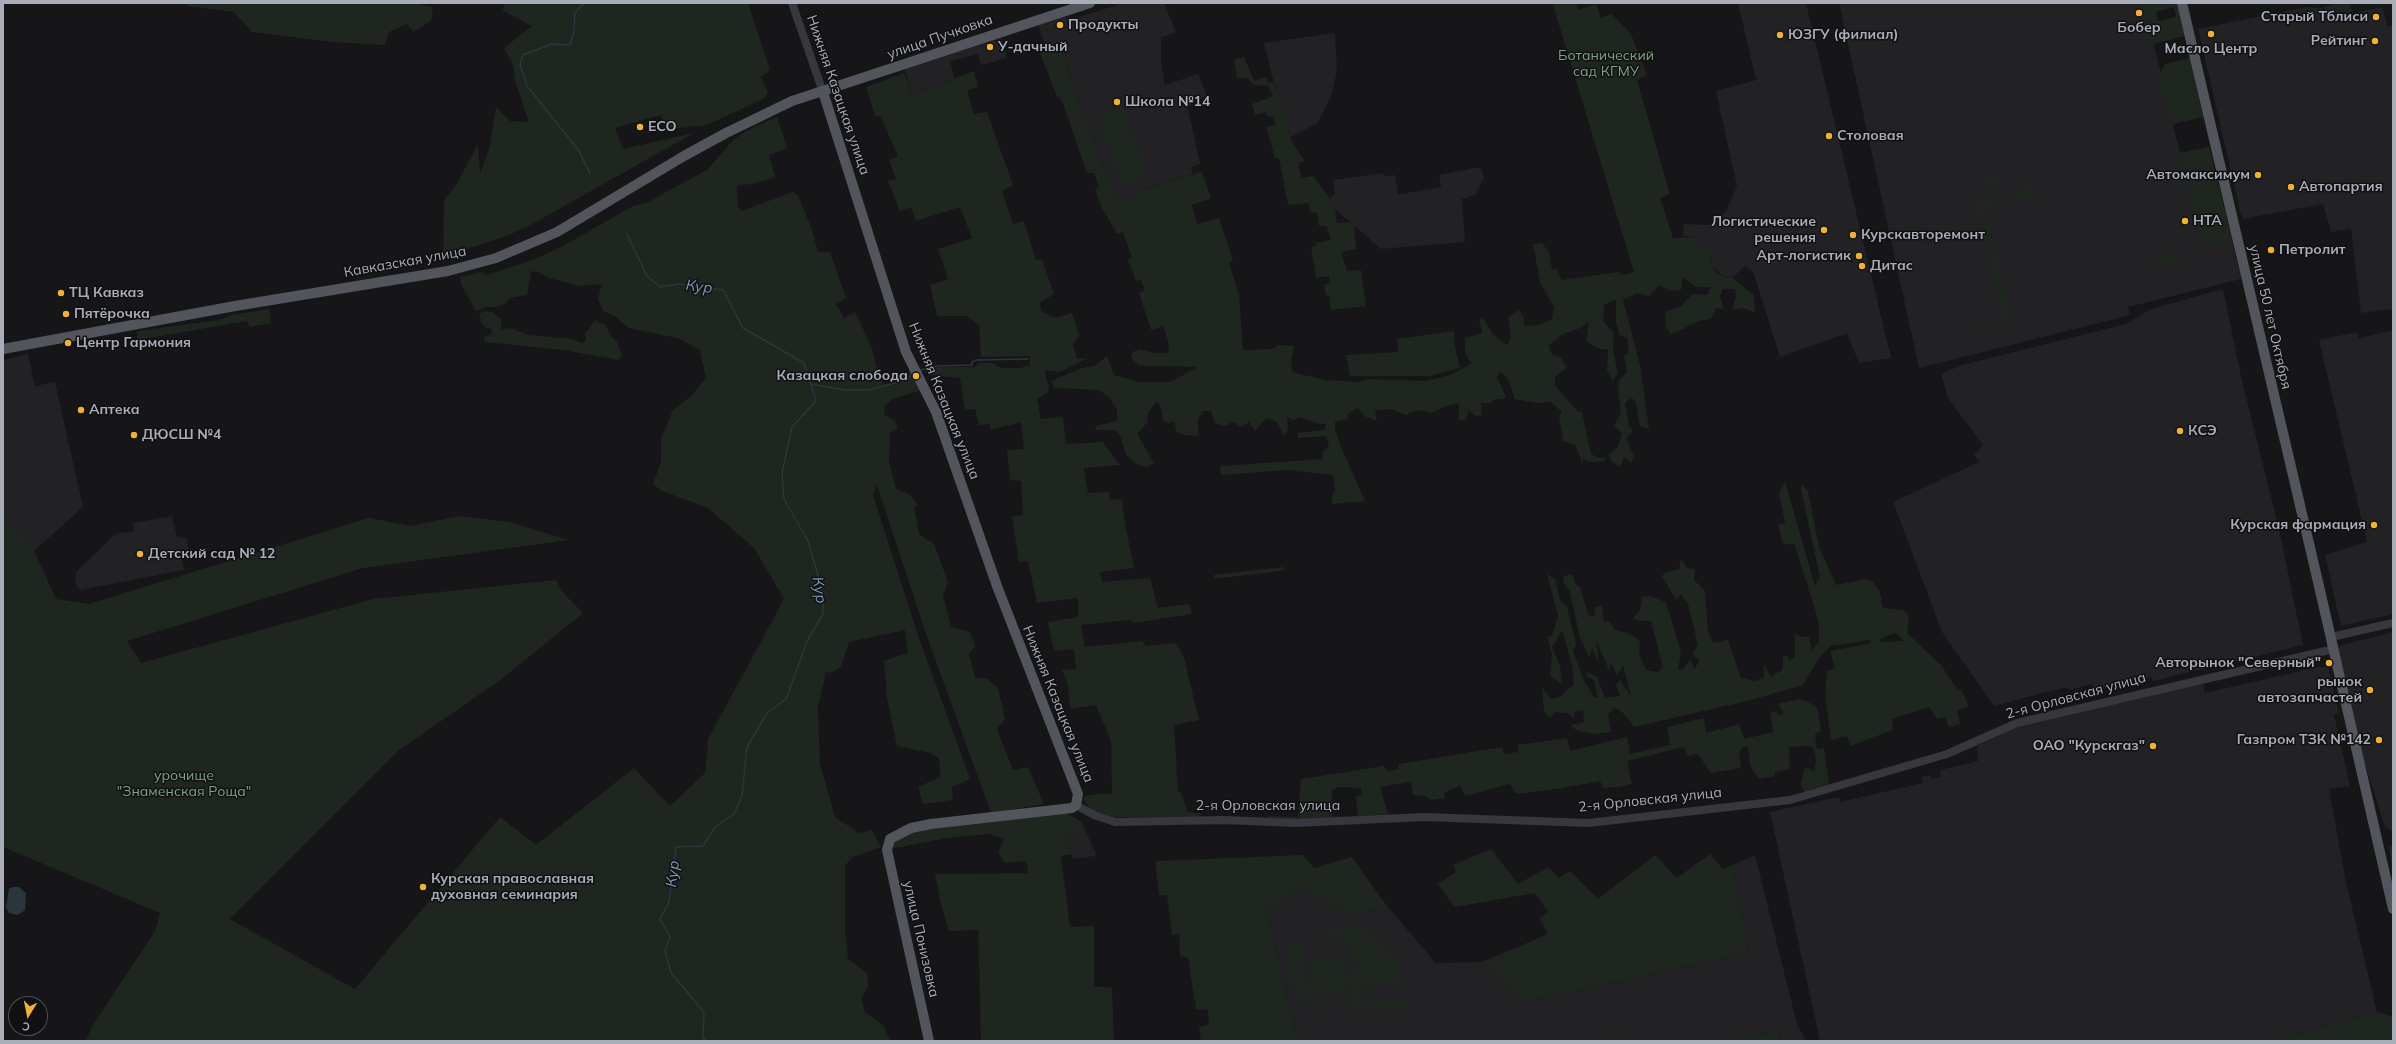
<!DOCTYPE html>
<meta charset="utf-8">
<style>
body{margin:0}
#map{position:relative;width:2396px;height:1044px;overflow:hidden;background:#161618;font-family:Mulish,sans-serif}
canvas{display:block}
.frame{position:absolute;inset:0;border:4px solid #a8adb8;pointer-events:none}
.north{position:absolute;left:8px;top:996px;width:40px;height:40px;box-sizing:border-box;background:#111113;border:1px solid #4d4f55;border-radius:50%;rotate:190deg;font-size:11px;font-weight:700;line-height:16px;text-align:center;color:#a8adb8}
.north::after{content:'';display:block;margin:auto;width:14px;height:18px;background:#f2b134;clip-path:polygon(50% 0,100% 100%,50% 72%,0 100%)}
</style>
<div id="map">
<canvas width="2396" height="1044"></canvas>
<div class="frame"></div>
<div class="north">С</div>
</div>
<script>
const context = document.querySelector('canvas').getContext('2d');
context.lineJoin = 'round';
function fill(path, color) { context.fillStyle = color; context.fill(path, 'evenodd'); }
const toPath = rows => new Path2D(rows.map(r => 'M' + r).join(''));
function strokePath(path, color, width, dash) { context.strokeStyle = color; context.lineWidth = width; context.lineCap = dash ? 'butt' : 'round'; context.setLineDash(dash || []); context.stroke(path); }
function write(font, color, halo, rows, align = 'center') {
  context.font = font + ' Mulish,sans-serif'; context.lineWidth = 3; context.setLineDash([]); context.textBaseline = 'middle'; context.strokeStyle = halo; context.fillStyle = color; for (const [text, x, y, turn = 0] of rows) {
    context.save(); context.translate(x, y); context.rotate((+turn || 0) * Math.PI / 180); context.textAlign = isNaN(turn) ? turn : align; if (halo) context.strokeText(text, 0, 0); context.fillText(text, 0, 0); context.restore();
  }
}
fill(toPath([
 [1124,3,1164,3,1176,32,1161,38,1161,62,1165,85,1198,74,1207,96,1192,102,1188,109,1200,164,1191,167,1193,174,1158,184,1117,202,1073,86,1060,44,1046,48,1038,25,1065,17,1068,20],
 [1738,3,1806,3,1891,358,1859,363,1847,333,1780,357,1753,271,1745,266,1732,278,1722,276,1711,264,1712,253,1701,248,1697,237,1683,236,1684,224,1708,225,1721,217,1727,209,1737,186,1716,91,1756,80],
 [1839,3,2144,3,2180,153,2209,147,2241,279,2128,307,2130,315,1919,368],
 [2341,3,2350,3,2353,13,2383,7,2387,26,2393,25,2393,309,2361,313,2351,229,2331,232,2323,204,2242,219,2198,29,2306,7,2323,8,2324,10,2324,7],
 [1335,33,1337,70,1332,94,1318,123,1291,137,1281,111,1264,43],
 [1000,34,1007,58,981,65,978,54,950,61,954,78,912,94,904,68],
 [1481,167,1484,178,1475,195,1462,199,1465,242,1381,249,1329,204,1330,199,1335,193,1333,180,1383,173,1384,176,1395,175,1398,194,1401,194,1441,187,1439,175],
 [2223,289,2242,381,2278,525,2303,645,2153,681,2151,677,2094,690,2092,684,2069,690,2066,687,1994,706,1942,632,1893,502,1979,462,1974,455,1983,445,1948,398,1941,374,1962,365,2126,324,2151,309],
 [2393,330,2393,614,2341,626,2325,555,2367,542,2319,340,2357,332,2358,339],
 [28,354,35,386,55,382,83,507,33,552,3,528,3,360],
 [172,516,177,537,187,538,189,553,181,554,184,570,80,590,75,583,76,572,115,534,134,531,133,523],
 [2393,632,2393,832,2385,827,2364,761,2338,646],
 [2318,667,2328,667,2339,713,2334,715,2350,786,2329,789,2346,882,2377,1012,2272,1041,1820,1041,1770,812,1839,797,1840,802,1923,783,1922,777,1931,775,1931,779,1941,777,1940,770,1978,761,1977,746,2018,727,2203,683,2205,693],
 [1081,822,1096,853,1095,856,1073,859,1070,847,1065,848,1062,826],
 [1755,855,1797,1024,1806,1041,1780,1041,1781,1030,1721,1041,1639,1041,1616,1038,1586,1041,1298,1041,1268,916,1269,909,1300,888,1348,915,1387,906,1436,963,1482,962,1525,1002,1749,953,1732,865]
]), '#222225');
fill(toPath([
 [187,3,411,3,433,7,431,21,413,32,407,24,389,32,385,45,332,42,252,32,234,12,187,6],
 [504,3,748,3,770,70,761,77,768,93,765,98,707,125,671,129,666,128,661,115,615,128,623,149,694,133,536,222,509,235,443,257,444,200,456,185,478,144,480,174,489,149,496,107,510,121,529,122,515,81,513,65,504,48,532,26,503,11],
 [1559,3,1576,3,1578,10,1596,4,1601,18,1612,14,1631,34,1647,75,1637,80,1670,194,1660,198,1673,238,1697,237,1701,248,1709,246,1712,253,1711,264,1717,273,1727,278,1732,278,1754,295,1755,312,1743,308,1732,310,1736,296,1735,289,1723,289,1720,296,1724,309,1716,308,1711,319,1699,321,1671,335,1666,326,1665,312,1681,306,1692,294,1707,295,1711,287,1696,287,1683,277,1681,290,1671,291,1659,285,1649,296,1637,293,1623,300,1640,365,1649,429,1640,426,1636,402,1632,398,1625,403,1629,426,1633,431,1626,438,1634,456,1631,463,1624,457,1620,467,1611,461,1609,454,1618,447,1622,433,1614,426,1621,413,1618,389,1619,380,1627,373,1624,356,1629,353,1627,338,1619,335,1616,321,1616,299,1604,305,1603,321,1614,333,1613,351,1618,373,1613,381,1607,371,1608,350,1596,348,1586,341,1589,322,1580,328,1563,334,1549,345,1551,353,1561,358,1567,368,1555,377,1555,385,1577,411,1582,412,1591,454,1599,458,1605,458,1605,461,1588,462,1583,458,1583,466,1576,446,1563,441,1559,417,1562,412,1551,402,1537,403,1515,399,1509,382,1504,374,1499,372,1497,377,1506,397,1504,399,1495,399,1490,403,1481,403,1482,415,1475,416,1469,410,1465,421,1459,420,1459,403,1446,406,1431,413,1418,410,1406,415,1391,409,1375,411,1377,421,1364,416,1358,408,1347,414,1348,419,1335,422,1335,429,1342,449,1365,501,1332,504,1332,497,1335,488,1333,475,1286,470,1221,475,1220,466,1323,459,1322,453,1329,446,1326,436,1298,438,1298,433,1325,430,1326,424,1315,423,1301,417,1293,420,1287,417,1288,431,1284,436,1277,422,1266,418,1255,431,1249,422,1241,427,1233,422,1225,426,1215,423,1211,411,1203,411,1198,420,1198,436,1184,435,1177,432,1174,421,1168,423,1163,420,1160,404,1156,402,1148,413,1147,423,1137,434,1154,463,1147,467,1136,464,1126,455,1120,435,1116,430,1095,430,1096,426,1117,421,1117,410,1110,398,1099,390,1054,388,1051,381,1082,368,1095,366,1107,356,1114,375,1140,382,1170,382,1198,367,1146,366,1139,365,1131,358,1133,352,1139,349,1153,353,1168,353,1169,344,1163,326,1151,330,1139,293,1145,290,1141,280,1136,281,1128,259,1132,257,1123,232,1117,234,1102,208,1095,190,1099,187,1094,173,1087,173,1062,101,1057,96,1039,51,1060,44,1073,86,1117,202,1159,184,1202,172,1211,198,1192,205,1197,224,1219,218,1233,260,1229,263,1239,295,1243,350,1272,349,1279,345,1294,346,1291,361,1292,372,1325,380,1359,382,1369,379,1425,381,1448,376,1471,364,1465,352,1465,338,1482,333,1479,320,1483,317,1492,333,1507,345,1511,338,1508,317,1519,310,1524,318,1524,326,1539,325,1552,319,1554,307,1540,282,1533,244,1542,243,1549,252,1552,270,1556,268,1562,280,1618,272,1623,275,1634,272,1553,5],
 [2142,3,2177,3,2185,36,2152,44],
 [2174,7,2176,17,2158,21,2156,12],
 [1244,57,1254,81,1266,77,1268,83,1273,82,1292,142,1305,161,1298,163,1301,178,1313,176,1330,199,1329,204,1335,209,1337,223,1349,222,1354,225,1356,249,1341,252,1347,271,1361,270,1366,306,1331,310,1329,296,1326,295,1324,285,1330,283,1329,276,1316,278,1311,247,1316,246,1316,243,1331,240,1328,229,1326,226,1319,226,1317,213,1310,212,1309,203,1288,205,1279,158,1275,158,1266,127,1275,125,1274,117,1267,116,1266,112,1255,115,1252,104,1273,96,1268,86,1253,85,1248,78,1237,78,1234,60],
 [2190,58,2203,117,2173,124,2166,112,2158,77,2165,64],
 [974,71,978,87,967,90,974,114,987,112,1013,185,1002,191,1013,224,1024,221,1036,260,1042,259,1054,294,1040,303,1041,311,1055,318,1072,313,1079,335,1073,344,1077,359,1088,358,1060,372,1045,370,1046,380,1049,384,1048,392,1037,399,1041,419,1063,417,1066,444,1103,442,1120,465,1084,468,1088,493,1109,492,1110,500,1122,499,1125,524,1134,568,1100,572,1102,582,1150,578,1158,608,1189,604,1192,614,1134,623,1130,620,1081,625,1085,647,1142,641,1146,646,1176,643,1184,658,1199,720,1174,725,1178,791,1181,793,1188,812,1202,814,1198,817,1113,817,1092,812,1083,799,1085,796,1096,794,1112,794,1111,741,1096,705,1070,709,1068,685,1062,670,1076,669,1074,649,1054,651,1048,622,1078,617,1078,598,1037,603,1028,561,1019,562,1012,516,1023,515,1021,481,1010,480,1007,450,1024,449,1021,422,990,430,990,424,979,425,975,409,965,410,960,378,931,375,924,371,925,369,932,367,975,367,980,363,993,363,1001,368,1020,368,1030,365,1030,356,981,357,979,325,967,316,937,316,930,285,948,279,938,249,972,238,960,207,916,221,911,207,900,211,888,181,896,179,889,160,898,156,880,116,875,116,866,87,904,73,912,94],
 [1114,108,1121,110,1125,114,1147,169,1142,179,1137,183,1125,183,1120,179,1099,125,1102,114],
 [777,117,787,148,769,155,775,177,757,183,737,186,738,206,741,211,793,192,798,195,812,230,818,252,830,252,846,298,836,304,844,318,855,312,872,348,878,375,884,384,905,380,908,378,909,370,912,368,922,390,893,399,884,406,885,415,895,421,898,428,890,433,889,461,896,489,909,494,918,505,914,507,919,534,934,544,948,582,943,595,951,627,970,632,975,646,969,654,975,677,988,679,998,688,1005,719,997,729,1013,770,1028,767,1044,804,991,813,926,634,877,485,873,495,918,635,970,779,952,787,953,800,923,804,918,787,940,777,939,758,930,753,897,746,887,699,884,661,908,653,905,630,849,642,841,667,830,673,826,672,818,707,820,764,835,817,859,833,872,830,881,847,853,857,845,865,845,932,848,959,867,973,868,988,861,998,865,1012,884,1026,890,1041,85,1041,93,1025,155,931,160,913,3,847,3,524,14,528,31,544,56,599,89,604,369,518,411,526,459,516,509,522,569,540,363,568,127,641,141,663,373,599,556,580,564,594,583,613,499,681,399,750,230,919,355,989,500,817,536,845,634,768,670,806,705,773,708,739,784,599,754,548,708,508,662,491,653,484,661,462,661,439,673,410,691,396,706,378,700,350,677,338,629,328,614,316,603,311,598,299,602,284,578,286,546,277,537,271,531,272,527,295,510,298,506,303,497,307,486,307,476,311,461,284,460,277,481,272,487,275,533,260,563,246,633,206,646,203,707,170,734,139,748,130],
 [2209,147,2213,161,2183,168,2180,153],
 [2215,170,2232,240,2202,247,2185,176],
 [1996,175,1999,186,1987,189,1984,178],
 [2029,183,2034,197,2013,199,2011,192,2023,189,2022,184],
 [1999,195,2001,202,1988,207,1990,216,1988,219,1980,221,1975,201],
 [1989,223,1993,244,1986,245,1981,224],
 [1995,248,2003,286,1996,288,1987,250],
 [2176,253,2179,264,2157,269,2155,258],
 [2005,289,2012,325,1977,334,1968,333,1967,332,2004,322,1997,291],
 [269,309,271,323,250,327,247,321,137,340,137,331,219,320,232,315],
 [484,311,492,312,501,319,501,329,511,328,528,335,573,339,581,343,586,341,585,333,595,321,606,325,611,336,617,342,622,355,619,360,563,350,485,342,484,336,492,334,491,329,484,327,481,322,479,314],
 [1454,331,1455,347,1460,368,1429,376,1350,376,1346,355,1398,352,1397,339],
 [1785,481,1815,586,1820,577,1801,489,1802,485,1808,491,1819,547,1836,585,1865,579,1873,582,1880,592,1883,608,1904,610,1909,617,1907,633,1941,665,1957,689,1961,690,1969,706,1957,710,1960,724,1949,727,1945,717,1937,719,1929,707,1892,719,1893,730,1850,746,1847,736,1831,740,1825,697,1827,671,1835,668,1830,651,1871,643,1870,640,1831,646,1820,657,1803,685,1751,700,1634,727,1623,713,1614,707,1608,715,1611,732,1593,734,1576,730,1571,725,1584,722,1583,710,1574,712,1575,719,1567,713,1555,712,1550,718,1544,710,1542,688,1551,699,1561,697,1566,690,1574,685,1573,668,1562,630,1552,648,1560,665,1562,684,1550,676,1552,654,1547,636,1552,636,1558,616,1547,574,1555,579,1560,600,1567,607,1576,644,1573,651,1582,676,1593,696,1598,698,1594,680,1587,677,1587,672,1597,677,1605,698,1620,696,1616,685,1620,680,1631,696,1623,665,1617,676,1611,663,1610,672,1596,640,1599,664,1592,648,1590,658,1580,638,1570,592,1563,582,1564,576,1572,574,1576,584,1580,587,1588,614,1591,617,1595,615,1594,608,1602,605,1604,622,1609,621,1615,630,1627,633,1638,639,1640,643,1639,654,1646,670,1658,672,1663,668,1651,621,1640,621,1633,618,1640,610,1642,597,1650,596,1666,602,1681,652,1678,670,1683,669,1690,660,1695,669,1699,660,1692,654,1698,645,1688,604,1681,594,1676,600,1662,576,1665,573,1679,569,1681,558,1687,568,1695,570,1694,580,1705,591,1708,631,1713,643,1728,640,1741,678,1755,681,1764,677,1764,664,1771,677,1783,669,1783,656,1788,656,1789,661,1795,657,1795,634,1802,637,1809,636,1812,650,1819,642,1819,627,1815,609,1794,543,1783,545,1778,525,1785,523,1779,493],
 [1895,633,1904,641,1879,642,1880,639],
 [1283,567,1285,569,1280,571,1214,579,1214,575],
 [1798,699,1806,701,1817,707,1821,731,1815,734,1817,749,1824,748,1829,784,1804,792,1801,785,1804,769,1809,768,1814,772,1816,761,1814,749,1810,746,1789,747,1790,769,1774,772,1775,776,1758,779,1750,765,1748,747,1742,747,1739,754,1741,768,1711,773,1700,757,1696,754,1687,756,1684,747,1627,761,1632,784,1619,787,1603,788,1600,781,1556,789,1516,794,1510,784,1465,796,1460,785,1444,793,1445,798,1431,800,1425,796,1413,795,1411,783,1408,782,1380,787,1388,814,1358,816,1356,796,1362,795,1361,788,1339,787,1332,791,1333,817,1294,821,1267,818,1269,816,1298,817,1301,779,1384,766,1386,771,1399,769,1399,764,1502,747,1504,754,1518,752,1518,745,1567,738,1570,751,1627,737,1630,754,1670,745,1667,727,1704,718,1706,733,1739,724,1744,739,1773,732,1770,713,1774,711,1782,716,1783,712,1778,704],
 [1065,812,1081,822,1086,833,1064,836,1065,848,1070,847,1072,854,1061,856,1070,927,1094,926,1094,986,1112,988,1114,1041,981,1041,978,930,949,931,941,905,935,874,1028,873,1026,861,1005,863,998,853,1004,839,988,834,947,838,890,849,891,842,914,831],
 [2393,846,2393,873,2389,847],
 [1491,849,1518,884,1548,867,1559,878,1570,871,1598,899,1655,855,1677,878,1710,854,1723,869,1732,865,1749,953,1525,1002,1482,962,1548,934,1539,918,1548,912,1535,893,1454,907,1438,884,1456,872,1453,865],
 [1303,855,1314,868,1352,857,1387,906,1348,915,1300,888,1269,909,1268,916,1298,1041,1201,1041,1199,1027,1209,1025,1208,1010,1196,1009,1188,958,1180,956,1179,935,1172,935,1167,895,1159,895,1155,861],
 [1359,926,1369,930,1374,941,1387,943,1387,954,1396,958,1399,967,1398,980,1403,982,1403,986,1366,984,1360,1003,1378,1002,1391,996,1407,998,1408,1006,1390,1012,1380,1009,1346,1011,1341,1007,1354,1002,1354,997,1344,996,1346,990,1352,988,1350,984,1333,994,1316,993,1312,1000,1322,1007,1318,1011,1306,1002,1301,1005,1297,1001,1300,991,1291,984,1286,958,1289,945,1296,942,1306,951,1301,959,1304,977,1311,988,1316,984,1314,977,1307,971,1309,961,1313,957,1341,955,1346,972,1352,973,1358,963,1357,959,1346,959,1345,955,1351,955,1345,938,1335,939,1317,932],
 [2377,1012,2393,1017,2393,1041,2272,1041],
 [1781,1030,1780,1041,1721,1041,1764,1033],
 [1616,1038,1639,1041,1586,1041]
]), '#1e261f');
fill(toPath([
 [13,887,19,887,26,893,25,910,18,915,9,913,6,907,9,889]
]), '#2c353c');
strokePath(toPath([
 [584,3,575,13,574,31,570,45,552,44,523,55,520,65,527,86,579,151,590,174],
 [627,234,647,276,660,287,679,284,723,290,743,328,804,363,816,401,792,427,782,473,784,499,808,541,823,593,823,614,808,639,786,699,767,713,747,747,742,796,734,814,715,827,703,846,676,847,669,902,660,919,670,937,665,951,671,973,704,1012,703,1038,707,1041],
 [920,370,937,366,972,365,972,362,976,360,1028,359],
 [810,384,845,390,869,390,905,380,913,375]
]), '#2c353c', 1.5);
strokePath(toPath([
 [792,3,823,92],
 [2331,637,2393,623],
 [1076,805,1094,815,1115,822,1225,820,1295,823,1424,817,1589,823,1790,800,1947,754,2017,723,2334,649]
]), '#37383d', 8);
strokePath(toPath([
 [2182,3,2319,586,2393,909],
 [823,92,906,352,936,412,997,586,1078,794,1076,805,1072,808,931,824,911,828,890,839,887,850,929,1041],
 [3,349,235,306,448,271,496,258,557,232,684,156,726,133,792,101,1090,3]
]), '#53555c', 10);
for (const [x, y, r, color] of [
 [2139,13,4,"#f2b134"],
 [2376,17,4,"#f2b134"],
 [1060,25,4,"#f2b134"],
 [2211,34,4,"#f2b134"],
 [1780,35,4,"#f2b134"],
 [2375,41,4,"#f2b134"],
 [990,47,4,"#f2b134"],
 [1117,102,4,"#f2b134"],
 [640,127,4,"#f2b134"],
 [1829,136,4,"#f2b134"],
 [2258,175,4,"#f2b134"],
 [2291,187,4,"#f2b134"],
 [2185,221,4,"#f2b134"],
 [1824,230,4,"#f2b134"],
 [1853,235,4,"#f2b134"],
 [2271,250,4,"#f2b134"],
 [1859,256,4,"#f2b134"],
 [1862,266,4,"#f2b134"],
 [61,293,4,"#f2b134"],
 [66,314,4,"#f2b134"],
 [68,343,4,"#f2b134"],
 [916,376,4,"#f2b134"],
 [81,410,4,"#f2b134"],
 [2180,431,4,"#f2b134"],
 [134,435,4,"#f2b134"],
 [2374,525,4,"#f2b134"],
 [140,554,4,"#f2b134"],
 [2329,663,4,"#f2b134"],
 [2370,690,4,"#f2b134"],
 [2379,740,4,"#f2b134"],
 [2153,746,4,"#f2b134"],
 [423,887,4,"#f2b134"]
]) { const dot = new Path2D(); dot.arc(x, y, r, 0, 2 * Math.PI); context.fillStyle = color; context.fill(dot); strokePath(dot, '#111113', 1.5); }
write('bold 14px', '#a8adb8', '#111113', [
 ["Старый Тблиси",2368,17,"right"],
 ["Продукты",1068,25],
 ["Бобер",2139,28,"center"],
 ["ЮЗГУ (филиал)",1788,35],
 ["Рейтинг",2367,41,"right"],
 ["У-дачный",998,47],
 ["Масло Центр",2211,49,"center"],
 ["Школа №14",1125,102],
 ["ECO",648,127],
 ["Столовая",1837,136],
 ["Автомаксимум",2250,175,"right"],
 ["Автопартия",2299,187],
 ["НТА",2193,221],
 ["Логистические",1816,222,"right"],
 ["решения",1816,238,"right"],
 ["Курскавторемонт",1861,235],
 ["Петролит",2279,250],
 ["Арт-логистик",1851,256,"right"],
 ["Дитас",1870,266],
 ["ТЦ Кавказ",69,293],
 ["Пятёрочка",74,314],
 ["Центр Гармония",76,343],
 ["Казацкая слобода",908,376,"right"],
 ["Аптека",89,410],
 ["КСЭ",2188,431],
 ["ДЮСШ №4",142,435],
 ["Курская фармация",2366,525,"right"],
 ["Детский сад № 12",148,554],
 ["Авторынок \"Северный\"",2321,663,"right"],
 ["рынок",2362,682,"right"],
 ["автозапчастей",2362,698,"right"],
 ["Газпром ТЗК №142",2371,740,"right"],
 ["ОАО \"Курскгаз\"",2145,746,"right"],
 ["Курская православная",431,879],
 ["духовная семинария",431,895]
], 'left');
write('14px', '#a8adb8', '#111113', [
 ["улица Пучковка",940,37,-19],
 ["Нижняя Казацкая улица",838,95,71],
 ["Кавказская улица",405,262,-10],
 ["улица 50 лет Октября",2270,317,77],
 ["Нижняя Казацкая улица",944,401,68],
 ["2-я Орловская улица",2076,696,-15],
 ["Нижняя Казацкая улица",1058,704,68],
 ["2-я Орловская улица",1650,800,-6],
 ["2-я Орловская улица",1268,806],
 ["улица Понизовка",921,939,77]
]);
write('14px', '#7fa381', '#111113', [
 ["Ботанический",1606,56],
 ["сад КГМУ",1606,72],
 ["урочище",184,776],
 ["\"Знаменская Роща\"",184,792]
]);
write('italic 15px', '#7f9bb3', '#111113', [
 ["Кур",699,287,7],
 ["Кур",819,590,81],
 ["Кур",673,874,-83]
]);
</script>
